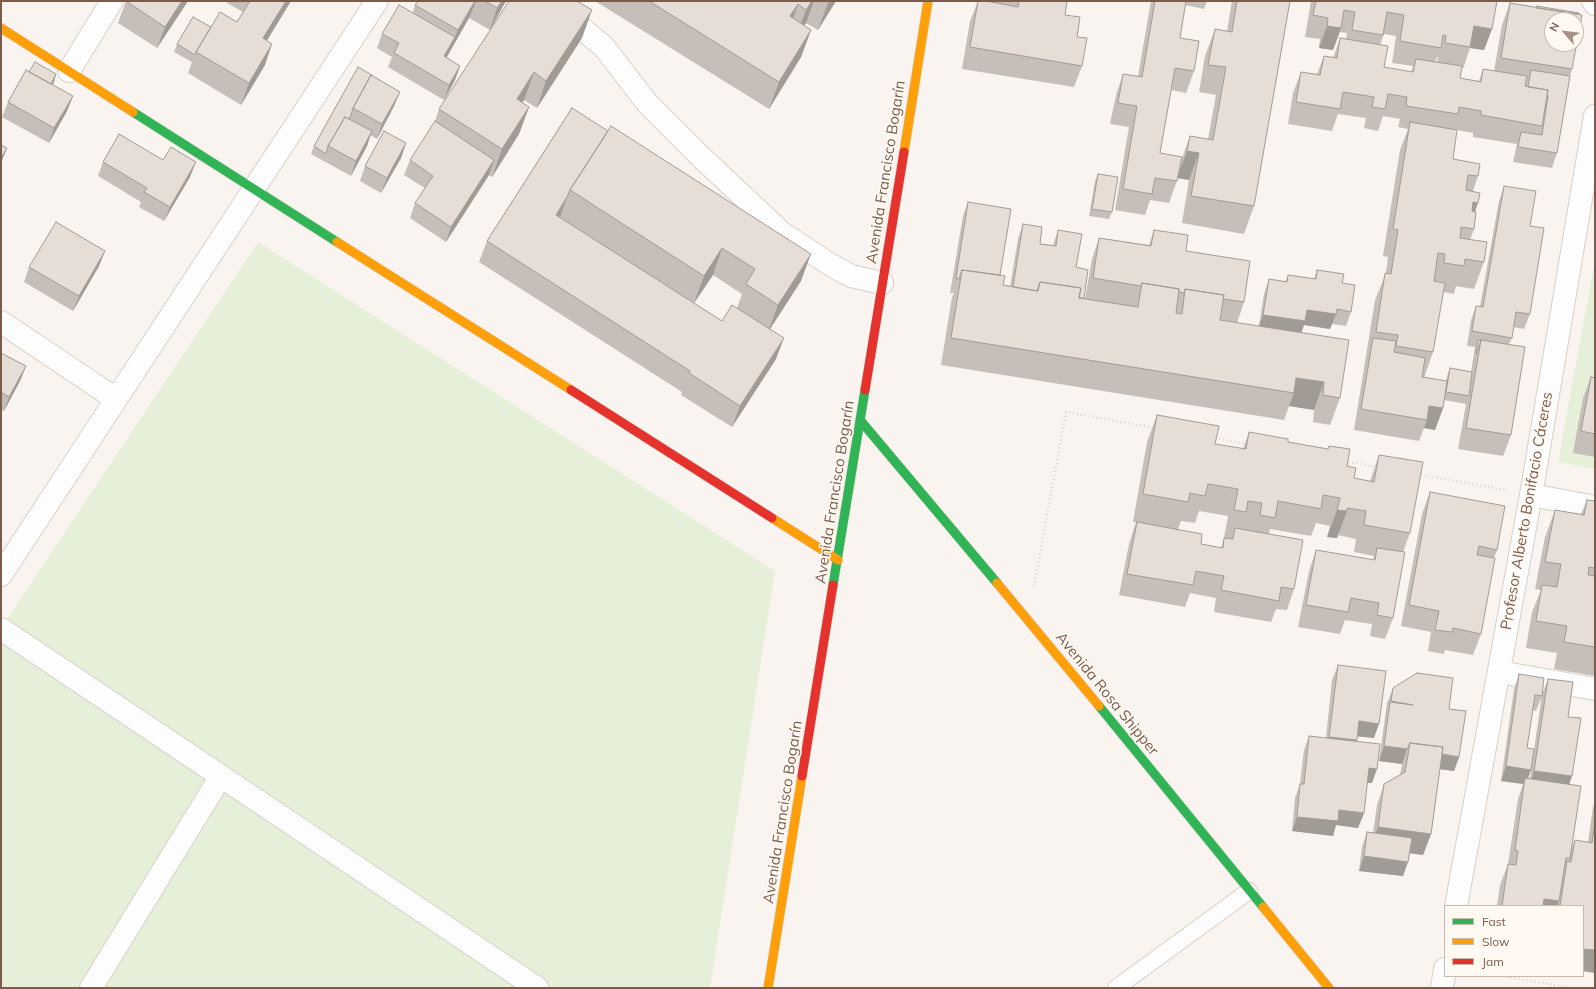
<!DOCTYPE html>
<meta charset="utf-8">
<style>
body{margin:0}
#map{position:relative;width:1596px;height:989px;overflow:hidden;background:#f9f4ef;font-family:Mulish,sans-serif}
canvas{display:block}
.frame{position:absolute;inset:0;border:2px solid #7a5b4c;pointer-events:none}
.legend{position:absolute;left:1444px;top:905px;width:140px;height:72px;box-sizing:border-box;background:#fff9f2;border:1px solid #cabab0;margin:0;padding:5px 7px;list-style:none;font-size:12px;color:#7a5b4c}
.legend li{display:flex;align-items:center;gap:8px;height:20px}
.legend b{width:20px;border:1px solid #cabab0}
.north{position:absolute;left:1544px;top:12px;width:40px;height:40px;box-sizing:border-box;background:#fff9f2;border:1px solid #cabab0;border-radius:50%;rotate:298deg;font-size:11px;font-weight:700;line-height:16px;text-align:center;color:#7a5b4c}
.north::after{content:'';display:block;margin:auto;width:14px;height:18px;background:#a69185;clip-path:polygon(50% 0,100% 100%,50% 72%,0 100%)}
</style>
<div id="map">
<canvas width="1596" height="989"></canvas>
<div class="frame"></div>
<ul class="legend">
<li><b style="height:5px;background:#30b455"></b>Fast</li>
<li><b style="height:5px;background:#ff9f0a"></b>Slow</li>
<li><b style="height:5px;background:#e5322d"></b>Jam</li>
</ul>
<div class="north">N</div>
</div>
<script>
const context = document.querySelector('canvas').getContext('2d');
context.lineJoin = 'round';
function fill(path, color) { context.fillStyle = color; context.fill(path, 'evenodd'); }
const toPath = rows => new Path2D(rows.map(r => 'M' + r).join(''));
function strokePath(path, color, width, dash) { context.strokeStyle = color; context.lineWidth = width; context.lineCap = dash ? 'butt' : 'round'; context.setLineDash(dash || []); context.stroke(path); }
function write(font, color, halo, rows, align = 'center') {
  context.font = font + ' Mulish,sans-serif'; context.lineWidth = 3; context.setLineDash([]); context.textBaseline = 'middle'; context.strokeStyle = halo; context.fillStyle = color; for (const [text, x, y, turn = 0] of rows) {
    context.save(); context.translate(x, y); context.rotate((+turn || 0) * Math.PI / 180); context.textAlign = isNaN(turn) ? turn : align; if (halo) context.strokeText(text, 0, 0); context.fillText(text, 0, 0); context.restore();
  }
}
fill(toPath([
 [258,242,775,571,710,988,1,988,1,628],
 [1595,260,1595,469,1558,462]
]), '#e6f0d9');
const lane = toPath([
 [1116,988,1249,891]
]);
const street = toPath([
 [540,1,574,22,604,47,647,103,699,155,782,233,831,265,851,276,882,283],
 [1593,1,1595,4],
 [69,71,112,1],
 [1,322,116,399],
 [1531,495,1595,507],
 [1,575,377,1],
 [1,629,537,988],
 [1499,672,1595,689],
 [1456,906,1531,495,1595,116],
 [91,988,221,776],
 [1442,988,1445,969]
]);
const fast = toPath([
 [133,112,337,242],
 [860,420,997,583],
 [833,585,865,390],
 [1099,706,1263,907]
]);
const slow = toPath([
 [1,28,133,112],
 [904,152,928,1],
 [337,242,571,390],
 [772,518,838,560],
 [997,583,1099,706],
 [1263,907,1329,988],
 [768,988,802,776]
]);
const jam = toPath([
 [571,390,772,518],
 [865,390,904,152],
 [802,776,833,585]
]);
strokePath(lane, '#d7d0ca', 18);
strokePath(street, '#d7d0ca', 24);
strokePath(fast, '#d9d0ca', 10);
strokePath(slow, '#d9d0ca', 10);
strokePath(jam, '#d9d0ca', 10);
strokePath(toPath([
 [1215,438,1247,444],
 [1345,461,1377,467],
 [1417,474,1505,490],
 [1034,586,1066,412,1155,428],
 [1503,976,1572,988]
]), '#dcd4cf', 2.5, [1, 3]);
strokePath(lane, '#fefdfd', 16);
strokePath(street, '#fefdfd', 22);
strokePath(fast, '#30b455', 9);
strokePath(slow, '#ff9f0a', 9);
strokePath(jam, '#e5322d', 9);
fill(toPath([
 [126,1,188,1,157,48,118,23],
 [228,1,291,1,267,40,265,65,241,105,188,73,192,62,174,52,177,44,211,27,237,22,243,12,227,3],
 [418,1,506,1,490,30,469,18,446,57,460,66,455,80,444,100,388,67,392,57,377,48,382,34,413,12,415,5],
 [595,1,836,1,818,30,806,23,804,25,811,30,801,57,769,109],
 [978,1,992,2,993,1,1067,1,1065,15,1077,37,1082,66,1074,87,962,69,970,21],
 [1151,1,1207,1,1204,9,1185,5,1180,38,1194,71,1186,93,1171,90,1160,153,1181,161,1190,136,1208,139,1216,95,1199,92,1205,56,1215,29,1227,31,1232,1,1290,1,1254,206,1244,234,1182,223,1189,180,1178,178,1169,203,1150,200,1145,215,1115,210,1129,127,1110,124,1116,95,1123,74,1138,76],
 [1311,1,1497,1,1492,29,1484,50,1470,48,1463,69,1462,68,1460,78,1479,81,1483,69,1494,71,1502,25,1510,3,1572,69,1570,76,1557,153,1552,168,1513,162,1517,144,1473,137,1473,133,1452,129,1453,159,1478,176,1473,191,1475,211,1474,229,1470,240,1484,262,1474,289,1456,286,1454,294,1443,292,1433,352,1424,378,1446,381,1447,376,1450,368,1471,372,1475,347,1467,346,1471,320,1476,306,1480,306,1499,201,1504,186,1530,226,1530,314,1524,329,1513,327,1512,338,1509,344,1511,435,1503,456,1458,449,1466,404,1444,400,1443,408,1435,430,1424,428,1419,441,1354,430,1375,300,1386,273,1388,257,1383,256,1400,150,1408,129,1398,127,1400,119,1383,116,1378,131,1364,128,1366,118,1338,114,1332,131,1288,124,1293,93,1301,72,1317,74,1324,56,1333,58,1340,38,1346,39,1347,33,1340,32,1333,50,1319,48,1320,39,1305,37],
 [1384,34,1396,36,1392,63,1413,66,1411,72,1384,67,1380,45],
 [1437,57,1438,57,1437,62,1435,62],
 [582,38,537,108,524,100,522,102,529,107,519,134,492,177,489,175,446,242,410,218,415,203,425,188,404,175,410,160,435,121,439,109],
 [29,72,56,74,52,85,73,96,67,111,49,143,2,117,8,102],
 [372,76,400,92,394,106,377,139,370,135,367,146,351,176,311,154,314,146],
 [572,108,801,281,770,329,776,359,732,427,681,395,682,392,479,262,487,241],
 [713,275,742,294,737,308,722,321,694,303],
 [406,143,401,158,381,193,360,181,365,166],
 [103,162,190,177,164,221,139,207,141,202,98,176],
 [1098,174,1112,212,1109,219,1089,216,1095,181],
 [968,202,1000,275,1003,285,1010,287,1018,239,1023,224,1040,244,1053,245,1058,230,1076,267,1084,298,1085,299,1092,259,1099,238,1149,245,1154,230,1186,251,1244,302,1237,323,1259,326,1264,294,1269,279,1285,282,1288,275,1314,279,1317,270,1342,283,1351,312,1346,326,1332,324,1330,329,1304,325,1301,333,1340,398,1330,425,1313,422,1314,410,1289,406,1284,420,941,365,952,297,954,293,950,293,963,216],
 [105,251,99,266,73,311,24,282,29,267],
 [1,353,26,366,20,381,4,411,1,410],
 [1591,377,1595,378,1595,457,1573,453,1583,398],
 [1157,415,1215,444,1243,449,1249,432,1288,442,1328,449,1329,446,1347,466,1354,478,1370,481,1379,455,1410,533,1403,552,1393,618,1385,639,1370,636,1372,624,1345,620,1340,634,1298,627,1309,571,1316,550,1373,560,1374,556,1354,552,1356,539,1338,535,1337,538,1327,537,1330,526,1316,523,1311,536,1270,529,1269,534,1294,589,1287,610,1276,609,1271,622,1214,612,1216,598,1190,593,1185,607,1119,595,1129,544,1136,522,1133,522,1147,442],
 [1199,511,1228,516,1224,538,1221,548,1201,544,1178,529,1181,521,1195,523],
 [1430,492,1497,550,1494,558,1481,634,1473,655,1445,650,1444,654,1428,651,1431,632,1401,626,1422,514],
 [1587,500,1595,501,1595,676,1554,669,1557,653,1526,648,1532,612,1541,590,1535,589,1545,537,1555,510,1581,514],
 [1338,665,1374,738,1357,736,1356,741,1372,783,1367,783,1364,813,1358,828,1336,825,1333,836,1292,831,1295,798,1300,784,1304,750,1309,736,1326,738,1332,680],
 [1519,674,1542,696,1536,711,1533,710,1527,748,1531,770,1528,778,1530,778,1542,694,1548,679,1568,717,1572,776,1569,784,1571,849,1575,840,1588,842,1593,807,1595,801,1595,973,1583,971,1583,906,1497,906,1500,885,1508,864,1518,799,1523,784,1501,781,1514,689],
 [1393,688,1449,709,1459,757,1454,771,1440,769,1431,834,1423,855,1410,853,1403,876,1359,871,1362,847,1367,832,1373,833,1377,805,1384,784,1400,775,1402,764,1379,761,1387,703]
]), '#c6beb8');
fill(toPath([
 [182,1,188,1,157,48,165,27],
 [286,1,291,1,255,60,263,38],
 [475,1,476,1,469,18,439,71,444,56,455,37,458,30],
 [502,1,506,1,490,30,497,8],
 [812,1,814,1,806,23,796,37,806,10],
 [829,1,836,1,818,30,828,3],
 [798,4,788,32,790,16],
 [592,10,582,38,537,108,546,81],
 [1327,26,1341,28,1333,50,1319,48],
 [1474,26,1492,29,1484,50,1470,48],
 [811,30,801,57,769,109,779,82],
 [272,44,265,65,241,105,249,83],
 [460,66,455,80,444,100,449,85],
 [534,72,524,100,507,126,517,99],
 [56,74,54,82,44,98,47,90],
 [400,92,394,106,377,139,382,124],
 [73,96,67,111,49,143,54,128],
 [529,107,519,134,492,177,502,149],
 [372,131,367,146,351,176,356,161],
 [406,143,401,158,381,193,387,178],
 [7,148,1,163,1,164,1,158],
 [1187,151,1199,153,1189,180,1177,178],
 [494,160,489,175,446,242,451,227],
 [196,162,190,177,164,221,170,207],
 [567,197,560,217,556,215],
 [1473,202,1478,203,1469,229],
 [722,248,713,275,694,303,704,276],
 [105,251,99,266,73,311,79,296],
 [811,254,801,281,768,332,778,305],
 [1307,310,1336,314,1330,329,1304,325,1300,336,1258,329,1263,315],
 [784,338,776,359,732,427,740,406],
 [26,366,20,381,4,411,9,397],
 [1296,378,1324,382,1314,410,1289,406,1294,393],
 [1429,406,1443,408,1435,430,1424,428,1427,420],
 [1337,510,1347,511,1337,538,1327,537],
 [1359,721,1379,724,1374,738,1354,736],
 [1329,737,1357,740,1351,754,1324,751],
 [1384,746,1407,749,1402,764,1379,761],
 [1409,750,1459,757,1454,771,1406,765],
 [1506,766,1531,770,1526,784,1525,778,1523,784,1501,781],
 [1369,768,1377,769,1372,783,1364,783],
 [1534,771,1572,776,1567,791,1529,785],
 [1339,810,1364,813,1358,828,1336,825,1333,836,1292,831,1297,817],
 [1378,827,1431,834,1423,855,1370,848],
 [1364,856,1408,862,1403,876,1359,871],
 [1544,899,1559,901,1557,906,1541,906],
 [1583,949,1595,950,1595,973,1583,971]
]), '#a19b96');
const building = toPath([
 [126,1,182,1,165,27,126,1],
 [250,1,286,1,263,38,272,44,249,83,196,52,220,12,237,22,250,1],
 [418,1,475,1,458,30,415,5,418,1],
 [485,1,502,1,497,8,485,1],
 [509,1,577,1,592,10,546,81,534,72,517,99,529,107,502,149,439,109,509,1],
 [649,1,812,1,806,10,798,4,790,16,811,30,779,82,649,1],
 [978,1,986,1,1018,7,1019,1,1067,1,1065,15,1080,17,1077,37,1087,38,1082,66,970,47,978,1],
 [1155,1,1186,1,1180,38,1199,41,1194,71,1175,68,1160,153,1182,157,1177,181,1155,178,1152,194,1123,189,1137,106,1118,103,1123,74,1142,77,1155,1],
 [1237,1,1290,1,1254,206,1191,196,1199,153,1187,151,1190,136,1213,140,1226,67,1208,65,1215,29,1232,32,1237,1],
 [1316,1,1497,1,1492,29,1474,26,1470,47,1445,43,1446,36,1443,35,1441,48,1400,41,1404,15,1387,12,1383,35,1352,30,1355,12,1344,10,1341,28,1327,26,1328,18,1313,15,1316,1],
 [1510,3,1582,15,1572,69,1501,58,1510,3],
 [1552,20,1576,20,1576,44,1552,44,1552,20],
 [399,5,455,37,444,56,460,66,449,85,394,53,399,43,382,34,399,5],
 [1537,6,1579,13,1579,14,1536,8,1537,6],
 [193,17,211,27,196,52,195,55,177,44,193,17],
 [1340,38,1388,46,1384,67,1413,72,1416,59,1462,66,1460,78,1481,82,1483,69,1527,76,1525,86,1548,90,1542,126,1481,115,1481,111,1459,107,1458,114,1406,106,1407,97,1388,94,1385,109,1372,107,1374,97,1343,92,1340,109,1296,102,1301,72,1320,75,1324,56,1337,58,1340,38],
 [35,62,56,74,51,84,29,72,35,62],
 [358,67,372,75,372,76,371,75,353,108,351,115,349,119,345,117,328,146,326,154,314,146,358,67],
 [26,70,73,96,54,128,8,102,26,70],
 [1531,70,1570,76,1557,153,1518,147,1521,132,1542,135,1548,96,1547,96,1548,90,1528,87,1531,70],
 [371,75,400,92,382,124,353,108,371,75],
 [572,108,608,131,570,190,567,197,556,215,722,321,732,305,784,338,740,406,689,373,690,371,487,241,572,108],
 [345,117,372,131,356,161,328,146,345,117],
 [435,121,494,160,451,227,415,203,433,176,410,160,435,121],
 [1410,122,1457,130,1453,159,1480,164,1478,176,1468,175,1466,190,1480,193,1478,203,1473,202,1472,211,1476,212,1474,229,1461,227,1460,238,1487,242,1484,262,1465,259,1464,266,1444,263,1445,254,1438,253,1434,281,1445,283,1433,352,1396,346,1398,335,1376,332,1385,273,1391,274,1398,230,1393,229,1410,122],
 [611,126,811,254,778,305,746,284,755,269,722,248,704,276,570,190,611,126],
 [384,131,406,143,387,178,365,166,384,131],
 [119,134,163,160,171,147,196,162,170,207,144,192,147,188,103,162,119,134],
 [1,145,7,148,1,158,1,145],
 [1098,174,1118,177,1112,212,1092,209,1098,174],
 [1504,186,1536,191,1530,226,1544,228,1530,314,1516,312,1512,338,1472,331,1476,306,1483,307,1504,186],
 [968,202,1011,209,1000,275,962,270,959,279,956,278,968,202],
 [56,222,105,251,79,296,29,267,56,222],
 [1023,224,1042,227,1040,244,1056,246,1058,230,1082,234,1076,267,1088,270,1084,298,1079,298,1081,288,1040,282,1037,291,1013,287,1023,224],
 [1154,230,1188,235,1186,251,1250,261,1244,302,1223,299,1224,295,1185,289,1184,293,1179,292,1179,289,1142,283,1141,286,1093,278,1099,238,1151,246,1154,230],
 [962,270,1005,276,1003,285,1038,291,1040,282,1081,288,1079,298,1138,307,1142,283,1179,289,1176,313,1182,314,1185,289,1224,295,1220,320,1349,340,1340,398,1323,395,1324,382,1296,378,1294,393,951,338,962,270],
 [1317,270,1344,274,1342,283,1355,285,1351,312,1337,309,1336,314,1307,310,1305,321,1263,315,1269,279,1287,282,1288,275,1316,279,1317,270],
 [1373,338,1396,341,1394,352,1425,358,1422,377,1447,381,1443,408,1429,406,1427,420,1361,409,1373,338],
 [1478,340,1481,340,1476,354,1478,340],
 [1481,340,1525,347,1511,435,1466,428,1481,340],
 [1,353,26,366,9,397,1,392,1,353],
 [1450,368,1472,372,1469,396,1446,392,1450,368],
 [1591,377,1595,378,1595,434,1581,431,1591,377],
 [1157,415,1219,426,1215,444,1246,449,1249,432,1288,439,1288,442,1328,449,1329,446,1350,449,1347,466,1356,468,1354,478,1374,482,1379,455,1423,462,1410,533,1364,525,1366,511,1347,508,1347,511,1337,510,1340,498,1323,495,1321,509,1278,501,1275,518,1260,515,1262,503,1248,501,1246,512,1234,510,1238,489,1208,484,1205,496,1190,493,1188,502,1143,494,1157,415],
 [1430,492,1505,506,1497,550,1479,546,1477,555,1495,558,1481,634,1453,628,1452,632,1435,630,1439,611,1409,605,1430,492],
 [1587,500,1595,501,1595,568,1589,567,1588,575,1595,576,1595,647,1564,642,1567,626,1536,621,1542,585,1557,587,1561,564,1545,562,1555,510,1584,515,1587,500],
 [1137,522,1202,534,1201,544,1223,548,1224,538,1233,539,1235,528,1303,540,1294,589,1281,587,1279,601,1221,590,1224,576,1196,571,1193,585,1127,574,1137,522],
 [1377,548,1405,552,1393,618,1377,615,1379,603,1351,598,1348,612,1306,605,1316,550,1375,560,1377,548],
 [1338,665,1386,671,1379,724,1359,721,1357,740,1329,737,1338,665],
 [1417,673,1453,678,1449,709,1466,711,1459,757,1442,754,1443,747,1410,743,1407,749,1384,746,1390,702,1413,705,1391,701,1393,688,1417,673],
 [1519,674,1544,678,1542,696,1535,695,1527,748,1534,749,1531,770,1506,766,1519,674],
 [1548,679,1573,682,1568,717,1581,718,1572,776,1534,771,1548,679],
 [1309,736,1380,744,1377,769,1369,768,1364,813,1339,810,1338,821,1297,817,1300,784,1304,784,1309,736],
 [1410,743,1443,747,1431,834,1378,827,1384,784,1405,772,1410,743],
 [1525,778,1581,786,1570,858,1566,858,1559,901,1544,899,1543,906,1502,906,1508,864,1516,865,1518,851,1515,850,1525,778],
 [1595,823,1595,950,1583,949,1583,906,1560,906,1567,861,1571,862,1575,840,1592,843,1595,823],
 [1367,832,1412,838,1408,862,1364,856,1367,832]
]);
fill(building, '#e6ddd6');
strokePath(building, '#a19b96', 1);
write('15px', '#7a5b4c', '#fff9f2', [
 ["Avenida Francisco Bogarín",886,172,-81],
 ["Avenida Francisco Bogarín",835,492,-81],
 ["Profesor Alberto Bonifacio Cáceres",1527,511,-80],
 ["Avenida Rosa Shipper",1107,694,51],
 ["Avenida Francisco Bogarín",783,812,-81]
]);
</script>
